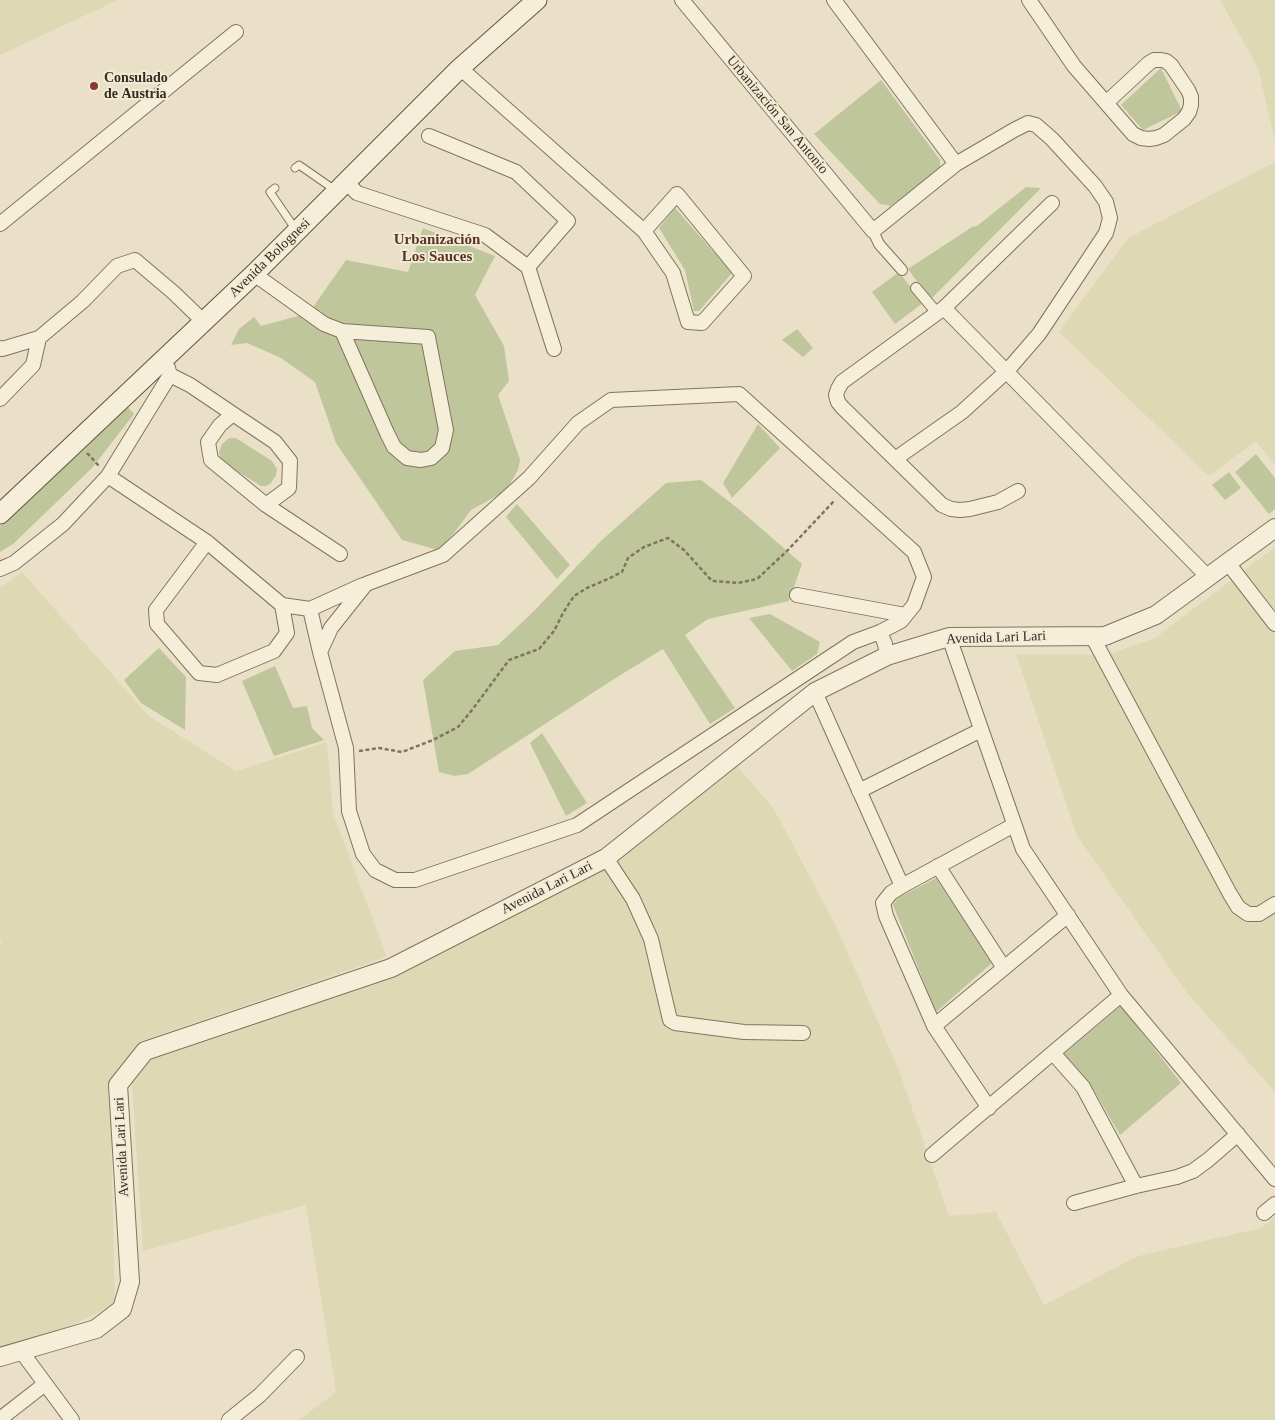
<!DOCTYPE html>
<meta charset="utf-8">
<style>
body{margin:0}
canvas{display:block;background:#e9e0c7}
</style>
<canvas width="1275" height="1420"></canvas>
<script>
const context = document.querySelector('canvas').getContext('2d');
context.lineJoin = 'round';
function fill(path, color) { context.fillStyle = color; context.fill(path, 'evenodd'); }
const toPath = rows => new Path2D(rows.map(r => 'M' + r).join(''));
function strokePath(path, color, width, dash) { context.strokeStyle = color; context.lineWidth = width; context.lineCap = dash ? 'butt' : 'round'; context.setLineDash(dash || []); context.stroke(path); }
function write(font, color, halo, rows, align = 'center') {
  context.font = font + ' Georgia,serif'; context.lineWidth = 4; context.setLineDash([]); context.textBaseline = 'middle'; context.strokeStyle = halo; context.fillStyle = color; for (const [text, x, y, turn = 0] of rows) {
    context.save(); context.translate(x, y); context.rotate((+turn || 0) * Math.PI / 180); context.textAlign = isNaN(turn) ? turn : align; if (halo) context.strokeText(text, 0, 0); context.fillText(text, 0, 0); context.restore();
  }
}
fill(toPath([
 [0,0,118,0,0,55],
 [1220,0,1275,0,1275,141,1258,68],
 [1275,162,1275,465,1256,441,1209,476,1059,332,1128,238],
 [1275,547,1275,1092,1187,993,1077,836,1016,654,1106,655,1155,638],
 [22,572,149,716,236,771,327,742,333,813,387,957,141,1041,110,1089,115,1305,43,1338,0,1350,0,945,2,943,0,941,0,588],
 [737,766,774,809,836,926,899,1070,949,1216,996,1212,1044,1305,1138,1256,1261,1228,1275,1217,1275,1420,299,1420,336,1392,306,1205,143,1251,132,1084,150,1060,393,977,603,870]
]), '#ded9b5');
fill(toPath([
 [1161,68,1182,111,1143,130,1121,105],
 [881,80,940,160,940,168,891,206,880,204,814,134],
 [1026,187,1041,188,930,300,908,269,972,227,977,226],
 [675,208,732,273,699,311,694,311,685,270,659,228],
 [423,228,495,256,475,295,504,346,509,381,498,395,520,460,518,470,506,491,471,510,454,533,438,550,402,540,336,443,315,382,281,358,247,343,231,345,239,329,254,317,261,326,309,313,346,260,408,272],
 [899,272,923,303,895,324,872,292],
 [797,329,813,348,803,357,782,340],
 [126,405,134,414,92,468,13,544,0,552,0,526],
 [758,424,780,448,732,498,723,483],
 [229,438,236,438,272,461,277,469,276,475,271,483,266,486,261,486,221,461,219,452,222,444],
 [1256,454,1275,478,1275,509,1269,514,1235,472],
 [1229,472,1241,488,1225,500,1212,485],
 [701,480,740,510,802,564,789,601,708,619,685,635,735,708,710,724,663,649,614,679,468,774,454,776,439,772,423,680,455,651,498,645,533,612,602,540,666,483],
 [517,504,570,565,557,579,506,517],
 [770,614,820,642,817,654,792,671,749,618],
 [159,648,186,677,185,730,141,703,124,680],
 [275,666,293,708,307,706,312,728,324,740,274,756,242,681],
 [542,733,587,803,566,816,530,743],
 [936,878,992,963,936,1012,893,905,898,898],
 [1121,1006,1181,1083,1120,1135,1092,1087,1064,1054]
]), '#bfc69c');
const service = toPath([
 [295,168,299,165,335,190],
 [275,188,270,192,296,230]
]);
const pedestrian = toPath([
 [873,231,879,244,902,270],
 [916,288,937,313]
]);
const minor = toPath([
 [682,0,873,231,956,164,1014,130,1028,123,1036,125,1052,139,1095,186,1106,202,1110,218,1106,233,1039,334,1007,371,962,412,895,459],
 [834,0,956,164],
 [1029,0,1074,66,1133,134,1141,138,1149,139,1156,138,1164,135,1184,119,1189,112,1191,105,1191,97,1188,90,1171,65,1166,61,1161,60,1154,60,1149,63,1106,103],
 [460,68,644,231,673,273,688,322,702,323,744,276,677,194,644,231],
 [429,136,516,172,568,221,528,267],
 [347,183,357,193,485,235,528,267,554,349],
 [0,224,236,32],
 [254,274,324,324,342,331,428,337,446,430,442,448,431,458,421,460,407,458,394,447,387,433,342,331],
 [944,308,1208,577],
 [0,348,2,349,39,338,83,301,117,266,135,260,174,293,204,322],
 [170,375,190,385,233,414],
 [739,394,914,552,924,577,914,605,901,621,880,632,853,642,577,825,415,880,395,880,375,870,363,854,349,811,346,748,320,652,331,628,366,584,443,555,529,478,578,423,611,400,739,394],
 [0,399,33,365,39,338],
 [108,476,207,542,282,605,310,609],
 [1018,491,998,502,970,509,960,510,951,509,942,505,842,407,838,402,836,395,838,389,842,382,944,308,1052,203],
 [266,505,289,488,290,461,275,442,233,414,220,425,208,442,211,460,266,505,340,554],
 [207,542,156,610,157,624,199,673,217,675,274,651,287,633,282,605],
 [1228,563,1275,624],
 [0,569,14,563,63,524,108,476,170,375,168,368,163,361],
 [797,595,905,615],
 [880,632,885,644,887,656],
 [1092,636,1230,894,1238,907,1248,914,1259,914,1275,904],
 [949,637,1023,849,1121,995,1275,1179],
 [320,652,310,609,363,585],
 [815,692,902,886],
 [859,791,981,730],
 [606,858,633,899,651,939,670,1020,675,1023,744,1032,803,1033],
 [938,866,1004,968],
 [934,1026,1068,915],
 [1053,1053,1083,1087,1136,1186],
 [989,1108,934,1026,886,916,883,903,891,893,902,886,1014,825],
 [932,1155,1121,995],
 [1074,1203,1136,1186,1177,1177,1193,1171,1208,1160,1238,1134],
 [1264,1213,1275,1204],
 [21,1351,72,1420],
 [0,1419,45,1384],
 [229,1420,260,1395,297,1357]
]);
const tertiary = toPath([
 [0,1357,96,1329,122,1309,130,1282,118,1085,145,1051,391,968,606,858,815,692,887,656,949,637,1105,636,1156,615,1275,528]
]);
const secondary = toPath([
 [0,514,254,274,460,68,537,0]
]);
strokePath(service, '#83735e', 9);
strokePath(pedestrian, '#83735e', 12);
strokePath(minor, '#83735e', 16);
strokePath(tertiary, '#83735e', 20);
strokePath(secondary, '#655541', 21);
strokePath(toPath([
 [87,453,99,466],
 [359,751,379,748,402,752,433,740,458,727,472,710,509,660,539,649,554,631,563,613,574,596,587,588,610,578,622,572,628,558,644,547,668,538,684,550,712,581,738,583,757,579,787,551,835,500]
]), '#83735e', 2.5, [4, 2.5]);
strokePath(service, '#f5eed9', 7);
strokePath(pedestrian, '#f5eed9', 10);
strokePath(minor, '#f5eed9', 14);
strokePath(tertiary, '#f5eed9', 18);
strokePath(secondary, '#f5eed9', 19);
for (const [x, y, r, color] of [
 [94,86,5,"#8b3835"]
]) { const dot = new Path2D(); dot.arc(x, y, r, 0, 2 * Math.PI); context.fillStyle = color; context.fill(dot); strokePath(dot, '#f1ebd5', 2); }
write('bold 14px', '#352b20', '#f1ebd5', [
 ["Consulado",104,78],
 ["de Austria",104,94]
], 'left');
write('14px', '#352b20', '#f1ebd5', [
 ["Urbanización San Antonio",777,115,50],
 ["Avenida Bolognesi",270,258,-44],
 ["Avenida Lari Lari",996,638,-2],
 ["Avenida Lari Lari",547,888,-27],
 ["Avenida Lari Lari",122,1147,-93]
]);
write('bold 15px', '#5c3324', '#f1ebd5', [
 ["Urbanización",437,240],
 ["Los Sauces",437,257]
]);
</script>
